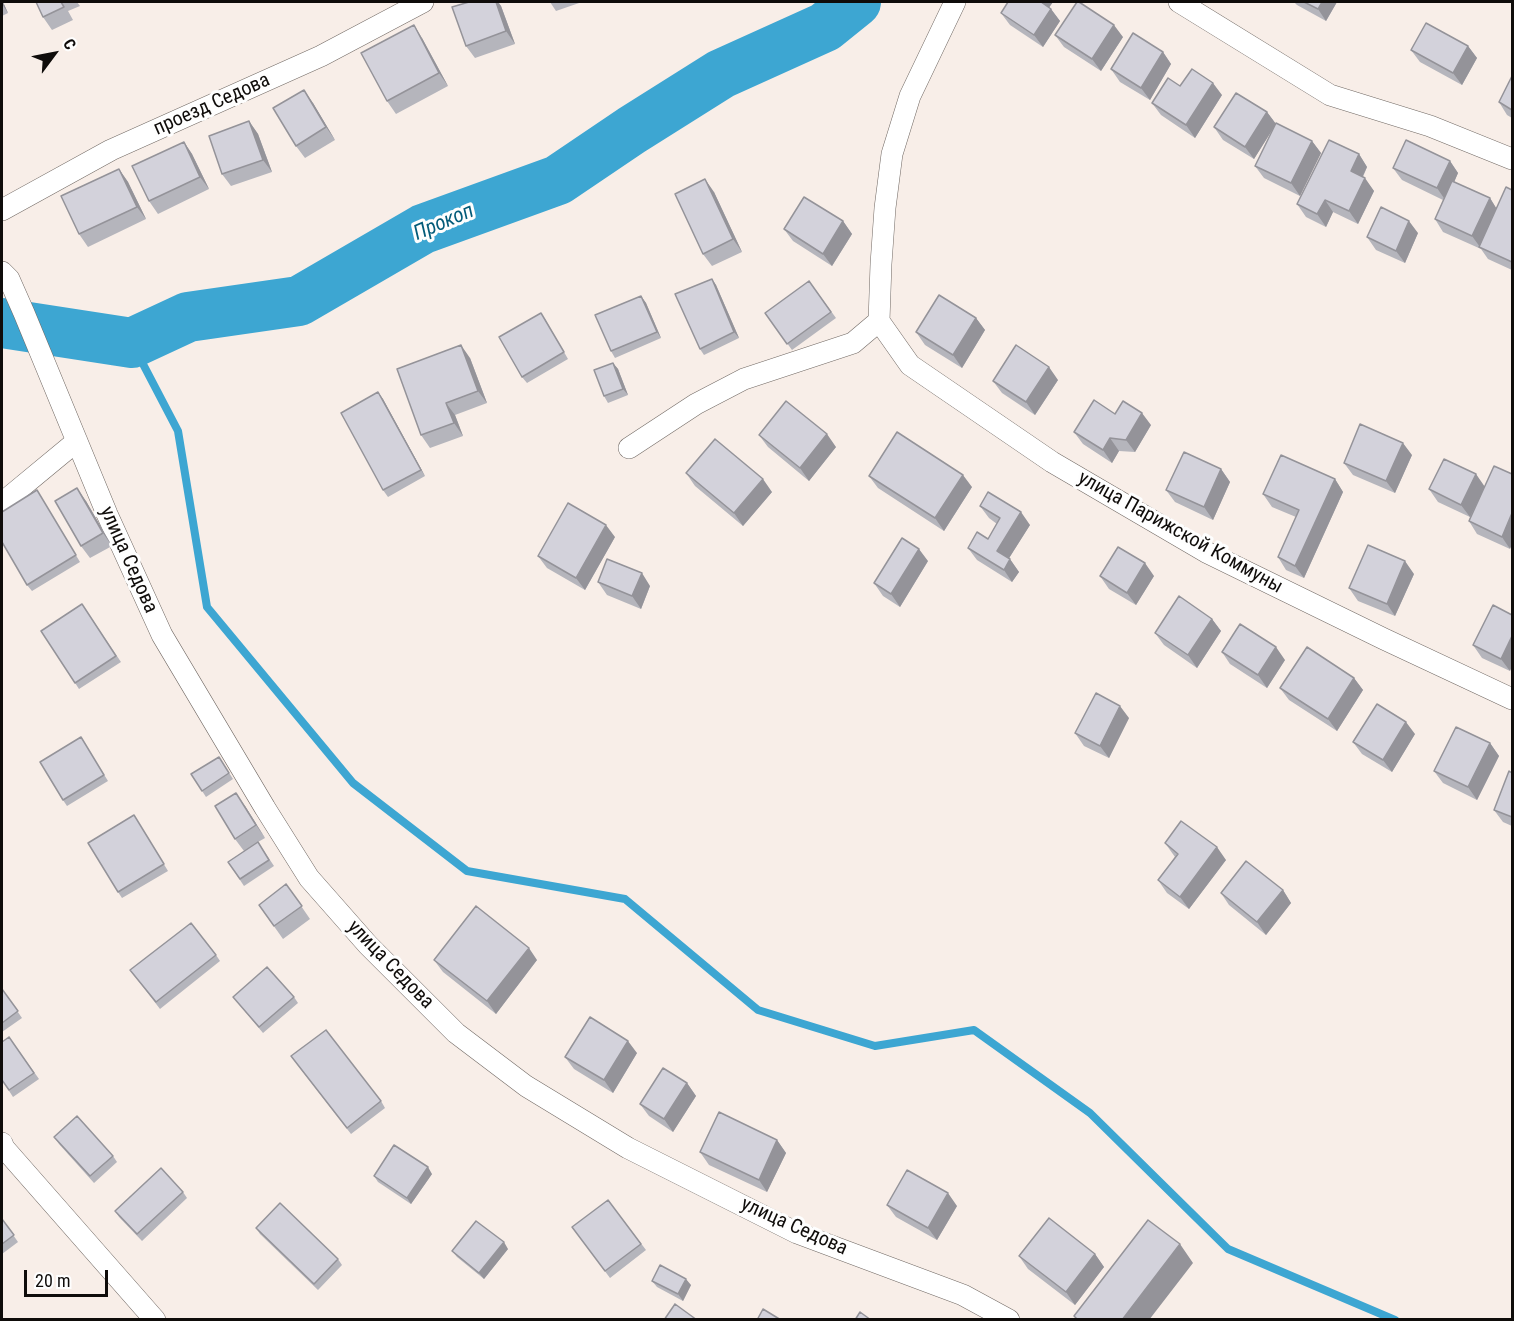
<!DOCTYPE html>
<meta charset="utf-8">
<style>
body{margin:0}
#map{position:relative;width:1514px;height:1321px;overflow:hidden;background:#f8eee8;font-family:"Roboto Condensed",sans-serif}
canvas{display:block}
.frame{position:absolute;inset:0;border:3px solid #0f0c0a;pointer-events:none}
.north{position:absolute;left:24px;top:24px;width:60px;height:60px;-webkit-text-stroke:4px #fefefe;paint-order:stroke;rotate:58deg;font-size:16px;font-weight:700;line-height:24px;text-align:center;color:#0f0c0a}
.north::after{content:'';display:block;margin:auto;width:21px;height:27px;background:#0f0c0a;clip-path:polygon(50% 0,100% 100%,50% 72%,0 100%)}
.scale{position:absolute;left:24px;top:1270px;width:84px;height:27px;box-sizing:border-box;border:3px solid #0f0c0a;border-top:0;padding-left:8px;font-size:18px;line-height:21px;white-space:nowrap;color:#0f0c0a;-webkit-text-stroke:4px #fefefe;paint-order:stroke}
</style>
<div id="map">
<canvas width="1514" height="1321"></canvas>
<div class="frame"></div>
<div class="north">С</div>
<div class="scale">20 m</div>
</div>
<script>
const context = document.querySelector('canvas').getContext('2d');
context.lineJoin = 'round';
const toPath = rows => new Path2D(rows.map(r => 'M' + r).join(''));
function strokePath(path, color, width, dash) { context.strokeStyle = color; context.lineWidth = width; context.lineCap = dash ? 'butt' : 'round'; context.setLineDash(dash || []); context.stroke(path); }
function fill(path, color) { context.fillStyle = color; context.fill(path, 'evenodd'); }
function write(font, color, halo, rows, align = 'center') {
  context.font = font + ' "Roboto Condensed",sans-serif'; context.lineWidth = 6; context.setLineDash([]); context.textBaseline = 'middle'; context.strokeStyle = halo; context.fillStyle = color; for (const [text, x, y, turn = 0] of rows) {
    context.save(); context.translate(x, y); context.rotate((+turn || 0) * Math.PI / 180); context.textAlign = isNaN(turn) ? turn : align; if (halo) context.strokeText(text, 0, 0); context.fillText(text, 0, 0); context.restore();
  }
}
strokePath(toPath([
 [132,343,178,431,207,607,353,783,467,871,625,899,758,1010,875,1046,974,1030,1090,1113,1228,1249,1395,1320]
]), '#3da6d2', 8);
strokePath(toPath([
 [2,323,132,343,188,317,299,301,423,229,558,180,632,130,721,74,825,27,856,2]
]), '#3da6d2', 50);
const street = toPath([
 [1179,2,1330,95,1430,126,1512,159],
 [2,210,111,150,321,56,423,2],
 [2,272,9,279,24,313,107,514,162,635,265,808,309,878,368,945,456,1033,526,1086,628,1148,797,1233,963,1295,1009,1320],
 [879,321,910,365,1052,462,1206,552,1384,639,1512,699],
 [629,448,696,404,744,379,853,343,879,321,881,264,885,208,892,154,910,96,955,2],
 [2,503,77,441],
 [2,1143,4,1148,155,1320]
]);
strokePath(street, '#716964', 22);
strokePath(street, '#fff', 21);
fill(toPath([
 [2,2,3,2,8,13,2,16],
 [36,2,77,2,80,6,68,11,73,20,52,30,43,17],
 [469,2,498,2,501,6,515,44,475,58,466,46],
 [550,2,582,2,556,11],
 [1008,2,1053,2,1049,7,1051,9,1060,21,1043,47,1010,25,1001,13],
 [1294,2,1337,2,1326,21,1297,5],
 [1055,35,1123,37,1101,71,1064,47],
 [422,38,448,86,396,114,387,101],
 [1468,46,1477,58,1462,85,1420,62,1411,50],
 [1163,52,1171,64,1150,100,1120,82,1111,69],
 [1512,76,1512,118,1507,115,1499,102],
 [1180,86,1222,95,1195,138,1161,115,1152,103],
 [313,103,335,140,305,158,296,146],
 [1267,112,1276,124,1254,159,1223,140,1214,127],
 [249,121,258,134,272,172,231,186,222,174],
 [1312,141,1321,153,1300,196,1264,178,1255,166],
 [184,142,192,154,209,189,158,214,149,201],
 [1359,154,1367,167,1363,177,1374,191,1358,224,1333,212,1326,227,1306,217,1297,204],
 [1450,161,1458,173,1454,182,1490,198,1496,208,1512,190,1512,270,1488,259,1481,249,1443,232,1435,219,1443,200,1402,180,1393,168],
 [119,169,128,182,146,219,88,247,79,234],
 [714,192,742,252,712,266,703,254],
 [843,221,852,234,832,266,793,241,784,229],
 [1418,233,1405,263,1376,250,1367,237],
 [712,279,716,285,739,338,704,355,700,349],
 [809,281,836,318,792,350,765,313],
 [641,296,646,303,661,338,615,358,611,351],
 [976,318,985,330,962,368,925,345,916,332],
 [545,319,568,359,527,383,522,377],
 [470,358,487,403,455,415,463,436,430,448,421,435],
 [613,363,618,369,628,395,608,403,604,396],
 [1058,380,1035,415,1002,393,993,381],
 [378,392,383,399,425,476,388,497,383,490],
 [1151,425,1135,452,1119,451,1112,463,1083,444,1074,432],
 [759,435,836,447,809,481,768,447],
 [1412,455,1395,493,1353,475,1344,463],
 [1221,469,1230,482,1213,520,1175,502,1166,490],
 [686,473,772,492,743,526,695,486],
 [1476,474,1510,549,1477,534,1469,521,1470,517,1438,502,1429,489],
 [869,476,972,487,944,531,878,488],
 [1335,479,1343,492,1304,578,1286,570,1278,557,1296,517,1272,507,1263,494],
 [41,497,80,562,32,591,27,585],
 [86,501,112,546,90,558,81,546],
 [980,506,1030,525,1009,558,1019,572,1012,582,977,560,968,548,988,539,997,524,989,518],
 [615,537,585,590,547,568,538,556],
 [928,561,900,607,883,596,874,583],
 [1414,574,1395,616,1358,601,1349,588],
 [1100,576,1154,576,1136,605,1109,589],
 [598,582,650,586,641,609,607,595],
 [82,604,121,662,79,689,41,631],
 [1493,605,1510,671,1482,658,1473,645],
 [1212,619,1221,631,1197,668,1164,645,1155,633],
 [1222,652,1285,660,1267,688,1230,664],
 [1354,678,1363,690,1337,731,1289,700,1280,688],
 [1129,718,1109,758,1084,746,1075,733],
 [1415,734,1392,772,1362,754,1353,742],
 [1490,743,1499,756,1477,800,1443,783,1434,771],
 [85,744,108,781,67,806,63,800],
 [219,757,233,779,206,797,191,774],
 [1512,773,1512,826,1503,822,1494,810],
 [245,806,265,838,258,842,274,866,244,886,228,862,244,851,235,839],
 [134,815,168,871,122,898,118,892],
 [1165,843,1226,860,1189,909,1167,893,1158,880,1175,857],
 [286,884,310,919,283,939,259,905],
 [1283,890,1291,903,1266,935,1229,905,1221,893],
 [216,955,220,961,160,1009,130,970],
 [434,960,537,960,496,1014,443,972],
 [2,989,22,1018,2,1032],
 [233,997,294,997,298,1003,263,1033],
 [9,1037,39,1079,13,1097,2,1080],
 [637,1053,613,1093,574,1069,565,1057],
 [296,1063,381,1101,385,1108,351,1134],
 [687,1083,696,1096,673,1132,649,1116,640,1104],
 [54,1137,113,1156,117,1162,94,1183,59,1144],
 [777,1140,786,1153,767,1192,709,1165,700,1152],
 [432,1174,411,1204,378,1182,374,1176],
 [183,1192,187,1198,142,1241,119,1217,115,1211],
 [608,1200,646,1250,610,1278,572,1227],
 [887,1205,957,1206,937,1240,896,1217],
 [2,1219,18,1242,2,1254],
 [256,1228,338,1259,342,1265,318,1290,260,1234],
 [508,1249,484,1279,457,1257,452,1251],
 [1095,1254,1104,1267,1075,1305,1028,1269,1019,1256],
 [652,1281,691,1285,683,1301,657,1287]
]), '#b5b5bc');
fill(toPath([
 [2,2,3,2,8,13,2,4],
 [496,2,498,2,501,6,515,44,506,31],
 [1039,2,1053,2,1046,12],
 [1322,2,1337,2,1326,21,1318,9],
 [1051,9,1060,21,1043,47,1034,35],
 [414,25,422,38,448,86,439,73],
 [1114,25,1123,37,1101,71,1092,59],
 [1468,46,1477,58,1462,85,1453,73],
 [1163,52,1171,64,1150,100,1141,88],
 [1213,83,1222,95,1195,138,1186,125],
 [304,90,313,103,335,140,326,127],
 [1267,112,1276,124,1254,159,1245,147],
 [249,121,258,134,272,172,263,160],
 [1312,141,1321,153,1300,196,1291,183],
 [184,142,192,154,209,189,200,177],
 [1359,154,1367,167,1359,184,1351,171],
 [1450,161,1458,173,1446,201,1437,188],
 [119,169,128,182,146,219,137,207],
 [1365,178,1374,191,1358,224,1349,211],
 [705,179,714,192,742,252,733,239],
 [1490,198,1498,211,1480,247,1472,236],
 [1325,200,1333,212,1326,227,1317,214],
 [843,221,852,234,832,266,823,254],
 [1409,221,1418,233,1405,263,1396,251],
 [712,279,716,285,739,338,734,332],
 [641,296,646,303,661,338,657,332],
 [976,318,985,330,962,368,953,355],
 [461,345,470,358,487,403,478,391],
 [613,363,618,369,628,395,623,389],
 [1049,367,1058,380,1035,415,1026,402],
 [378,392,383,399,425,476,421,470],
 [446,403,455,415,463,436,454,423],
 [1142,413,1151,425,1135,452,1126,440],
 [827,434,836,447,809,481,800,468],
 [1110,438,1119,451,1112,463,1103,450],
 [1403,443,1412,455,1395,493,1386,481],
 [1221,469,1230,482,1213,520,1204,507],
 [1476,474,1485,487,1470,517,1461,505],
 [963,475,972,487,944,531,935,518],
 [763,479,772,492,743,526,734,513],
 [1335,479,1343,492,1304,578,1295,566],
 [77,488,86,501,112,546,103,533],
 [1021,512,1030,525,1006,563,997,551],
 [1512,513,1512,545,1510,549,1502,537],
 [606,525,615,537,585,590,576,578],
 [919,549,928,561,900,607,891,594],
 [1010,559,1019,572,1012,582,1004,570],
 [1405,561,1414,574,1395,616,1387,604],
 [1145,563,1154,576,1136,605,1127,593],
 [642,573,650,586,641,609,632,596],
 [1212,619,1221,631,1197,668,1188,655],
 [1512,636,1512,667,1510,671,1501,659],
 [1276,647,1285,660,1267,688,1258,675],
 [1354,678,1363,690,1337,731,1328,719],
 [1120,706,1129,718,1109,758,1100,746],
 [1406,722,1415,734,1392,772,1383,760],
 [1490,743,1499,756,1477,800,1468,787],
 [236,793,245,806,265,838,256,825],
 [1217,847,1226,860,1189,909,1180,897],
 [1283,890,1291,903,1266,935,1257,922],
 [529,948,537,960,496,1014,487,1001],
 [628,1041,637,1053,613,1093,604,1080],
 [687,1083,696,1096,673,1132,664,1119],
 [777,1140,786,1153,767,1192,759,1180],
 [428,1167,432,1174,411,1204,407,1198],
 [948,1193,957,1206,937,1240,928,1228],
 [504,1242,508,1249,484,1279,479,1273],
 [1180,1244,1193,1263,1149,1320,1122,1320],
 [1095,1254,1104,1267,1075,1305,1066,1292],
 [686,1279,691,1285,683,1301,678,1294]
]), '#949399');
const building = toPath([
 [36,2,61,2,64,7,43,17,36,2],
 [469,2,496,2,506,31,466,46,452,7,469,2],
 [1008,2,1041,2,1051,9,1034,35,1001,13,1008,2],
 [1077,2,1079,2,1114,25,1092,59,1055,35,1077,2],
 [1304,2,1322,2,1318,9,1304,2],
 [1426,23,1468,46,1453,73,1411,50,1426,23],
 [414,25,439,73,387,101,361,53,414,25],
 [1133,33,1163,52,1141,88,1111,69,1133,33],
 [1192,69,1213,83,1186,125,1152,103,1168,78,1180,86,1192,69],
 [1512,76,1512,110,1499,102,1512,76],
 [304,90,326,127,296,146,273,108,304,90],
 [1236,93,1267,112,1245,147,1214,127,1236,93],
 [249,121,263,160,222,174,209,136,249,121],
 [1276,123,1312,141,1291,183,1255,166,1276,123],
 [1329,140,1359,154,1351,171,1365,178,1349,211,1325,200,1317,214,1297,204,1329,140],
 [1406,140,1450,161,1437,188,1393,168,1406,140],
 [184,142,200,177,149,201,132,166,184,142],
 [119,169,137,207,79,234,61,196,119,169],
 [705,179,733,239,703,254,675,194,705,179],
 [1452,181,1490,198,1472,236,1435,219,1452,181],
 [1506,187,1512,190,1512,262,1479,247,1506,187],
 [804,197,843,221,823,254,784,229,804,197],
 [1381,207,1409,221,1396,251,1367,237,1381,207],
 [712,279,734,332,700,349,675,294,712,279],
 [809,281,831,312,787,344,765,313,809,281],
 [939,295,976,318,953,355,916,332,939,295],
 [641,296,657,332,611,351,595,315,641,296],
 [541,313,564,352,522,377,499,337,541,313],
 [461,345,478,391,446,403,454,423,421,435,397,369,461,345],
 [1016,345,1049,367,1026,402,993,381,1016,345],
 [613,363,623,389,604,396,594,370,613,363],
 [378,392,421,470,383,490,341,413,378,392],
 [1094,400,1115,414,1123,401,1142,413,1126,440,1110,438,1103,450,1074,432,1094,400],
 [786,401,827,434,800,468,759,435,786,401],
 [1360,424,1403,443,1386,481,1344,463,1360,424],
 [897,432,963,475,935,518,869,476,897,432],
 [715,439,763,479,734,513,686,473,715,439],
 [1184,452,1221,469,1204,507,1166,490,1184,452],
 [1281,455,1335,479,1295,566,1278,557,1299,510,1263,494,1281,455],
 [1444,459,1476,474,1461,505,1429,489,1444,459],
 [1494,466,1512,474,1512,513,1502,537,1469,521,1494,466],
 [77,488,103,533,81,546,55,501,77,488],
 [37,490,76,555,27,585,2,542,2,512,37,490],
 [988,492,1021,512,997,551,1010,559,1004,570,968,548,977,532,988,539,1000,518,980,506,988,492],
 [568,503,606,525,576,578,538,556,568,503],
 [902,538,919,549,891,594,874,583,902,538],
 [1368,545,1405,561,1387,604,1349,588,1368,545],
 [1118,547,1145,563,1127,593,1100,576,1118,547],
 [607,559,642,573,632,596,598,582,607,559],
 [1179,596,1212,619,1188,655,1155,633,1179,596],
 [82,604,116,656,75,683,41,631,82,604],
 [1493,605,1512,615,1512,636,1501,659,1473,645,1493,605],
 [1240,624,1276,647,1258,675,1222,652,1240,624],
 [1307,647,1354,678,1328,719,1280,688,1307,647],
 [1096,693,1120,706,1100,746,1075,733,1096,693],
 [1377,704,1406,722,1383,760,1353,742,1377,704],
 [1456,727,1490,743,1468,787,1434,771,1456,727],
 [81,737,104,775,63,800,40,762,81,737],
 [219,757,229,773,202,791,191,774,219,757],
 [1509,771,1512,773,1512,817,1494,810,1509,771],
 [236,793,256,825,235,839,215,806,236,793],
 [134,815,164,864,118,892,88,843,134,815],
 [1181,821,1217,847,1180,897,1158,880,1178,854,1165,843,1181,821],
 [258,842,269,860,240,879,228,862,258,842],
 [1246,861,1283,890,1257,922,1221,893,1246,861],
 [286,884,302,906,274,926,259,905,286,884],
 [476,906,529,948,487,1001,434,960,476,906],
 [191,923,216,955,156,1002,130,970,191,923],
 [267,967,294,997,259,1027,233,997,267,967],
 [2,989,18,1011,2,1023,2,989],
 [590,1017,628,1041,604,1080,565,1057,590,1017],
 [326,1030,381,1101,347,1128,291,1056,326,1030],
 [9,1037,34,1073,9,1090,2,1080,2,1042,9,1037],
 [663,1068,687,1083,664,1119,640,1104,663,1068],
 [719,1112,777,1140,759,1180,700,1152,719,1112],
 [77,1116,113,1156,90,1176,54,1137,77,1116],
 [394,1145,428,1167,407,1198,374,1176,394,1145],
 [161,1168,183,1192,137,1234,115,1211,161,1168],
 [907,1170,948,1193,928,1228,887,1205,907,1170],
 [608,1200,641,1244,605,1271,572,1227,608,1200],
 [280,1203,338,1259,314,1284,256,1228,280,1203],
 [1049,1218,1095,1254,1066,1292,1019,1256,1049,1218],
 [2,1219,14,1235,2,1244,2,1219],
 [1148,1220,1180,1244,1122,1320,1078,1320,1074,1316,1148,1220],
 [476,1221,504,1242,479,1273,452,1251,476,1221],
 [660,1265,686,1279,678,1294,652,1281,660,1265],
 [675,1304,697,1320,664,1320,675,1304],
 [763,1309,781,1320,757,1320,763,1309],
 [860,1312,871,1320,855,1320,860,1312]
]);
fill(building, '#d3d2db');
strokePath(building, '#949399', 1.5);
write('20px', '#0f0c0a', '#fefefe', [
 ["проезд Седова",212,105,-24],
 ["улица Парижской Коммуны",1180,533,29],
 ["улица Седова",128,560,66],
 ["улица Седова",390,965,46],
 ["улица Седова",794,1227,24]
]);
write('italic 21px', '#035b79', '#fefefe', [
 ["Прокоп",444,223,-23]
]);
</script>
